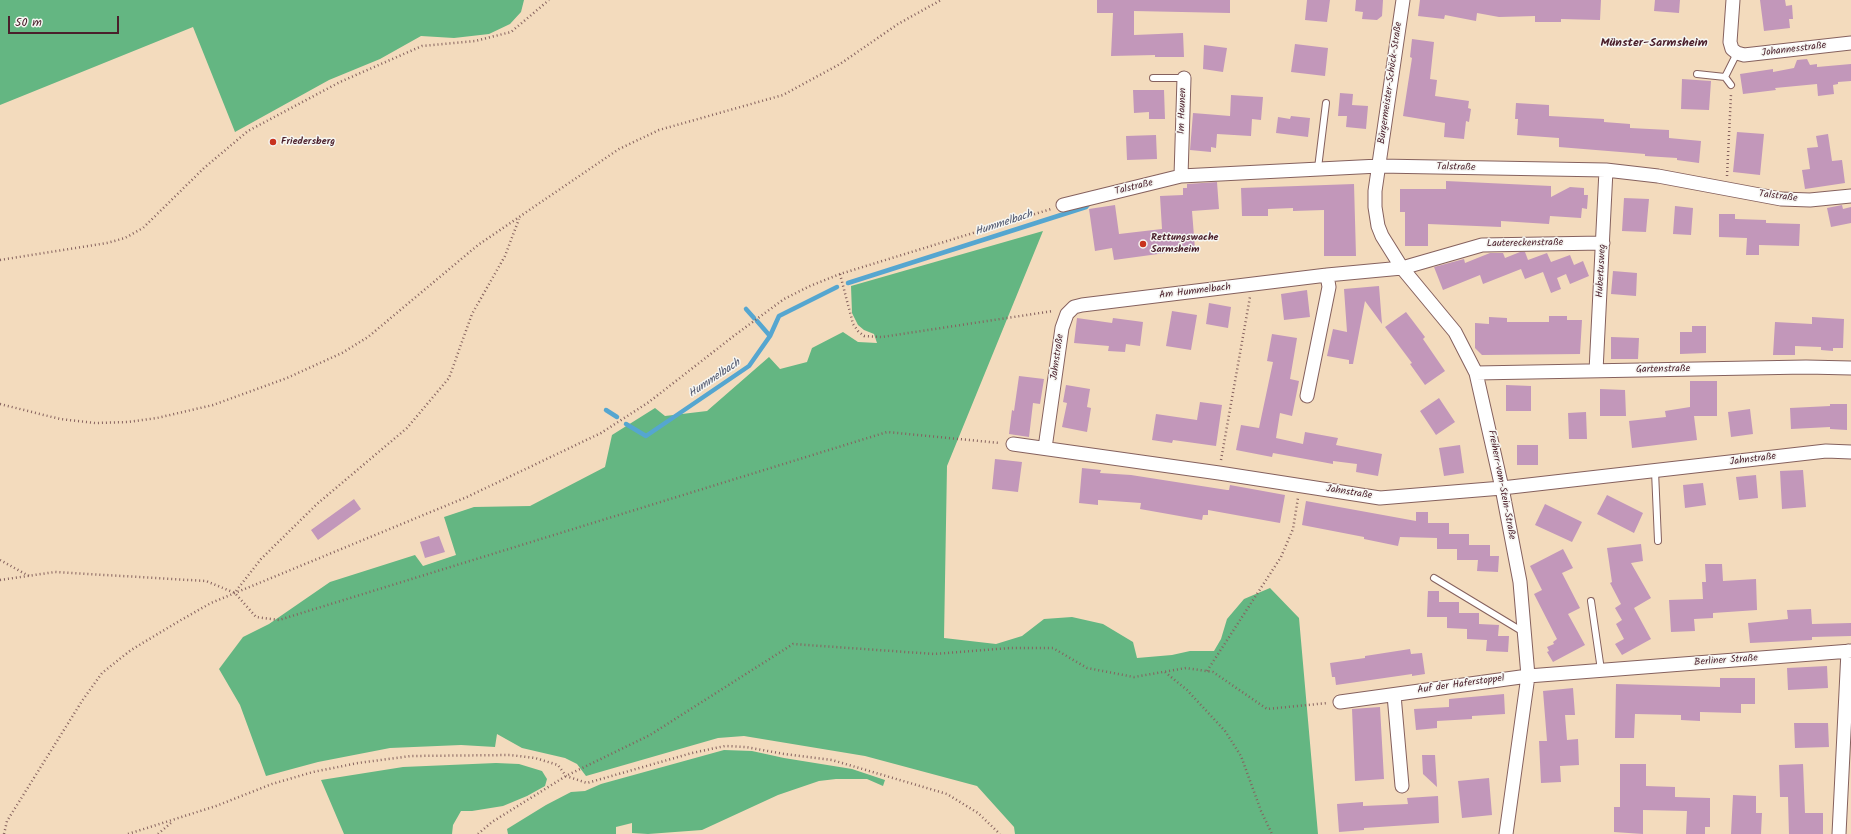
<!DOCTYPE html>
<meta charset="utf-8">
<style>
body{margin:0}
#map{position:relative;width:1851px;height:834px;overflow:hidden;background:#f3dbbd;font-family:Kalam,sans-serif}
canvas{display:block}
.scale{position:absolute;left:8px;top:16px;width:111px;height:18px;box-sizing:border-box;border:2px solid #4a1f2b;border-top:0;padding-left:5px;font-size:12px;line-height:14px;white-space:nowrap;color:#4a1f2b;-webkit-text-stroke:3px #f6f6f2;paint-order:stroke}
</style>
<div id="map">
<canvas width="1851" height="834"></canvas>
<div class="scale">50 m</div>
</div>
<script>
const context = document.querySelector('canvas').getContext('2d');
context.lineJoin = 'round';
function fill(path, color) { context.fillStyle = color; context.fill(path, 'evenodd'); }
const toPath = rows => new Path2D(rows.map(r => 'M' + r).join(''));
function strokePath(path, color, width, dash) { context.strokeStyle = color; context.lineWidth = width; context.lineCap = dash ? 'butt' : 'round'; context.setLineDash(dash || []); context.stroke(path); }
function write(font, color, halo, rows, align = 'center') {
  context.font = font + ' Kalam,sans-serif'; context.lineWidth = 3; context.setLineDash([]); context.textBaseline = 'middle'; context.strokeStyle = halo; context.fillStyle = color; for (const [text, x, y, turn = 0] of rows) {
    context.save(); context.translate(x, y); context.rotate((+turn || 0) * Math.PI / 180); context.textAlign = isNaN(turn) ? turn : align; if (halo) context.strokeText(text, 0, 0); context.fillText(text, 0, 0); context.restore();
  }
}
fill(toPath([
 [0,0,524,0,521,12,510,24,489,34,454,38,421,36,380,59,329,80,235,132,193,27,0,105],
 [1043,231,947,466,944,638,996,644,1022,636,1044,619,1072,617,1103,624,1133,642,1137,658,1172,655,1190,651,1214,651,1221,639,1227,619,1244,599,1270,588,1299,618,1318,834,1015,834,1014,827,977,786,865,756,744,736,718,738,586,776,577,764,565,758,522,748,497,734,495,747,461,745,390,748,318,762,266,776,240,705,219,669,243,637,269,624,330,582,415,555,423,566,456,555,444,517,474,507,530,506,605,467,612,435,655,408,665,416,707,411,769,357,780,369,807,362,812,348,843,332,858,342,877,343,874,334,864,330,858,325,852,313,851,286],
 [724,750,752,751,784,758,852,769,885,780,883,786,867,779,836,779,819,781,778,795,702,830,648,834,632,833,632,823,616,827,616,834,508,834,507,829,546,805,571,792,585,791,601,784],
 [496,763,519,764,542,771,547,779,545,786,527,796,503,806,472,811,461,811,453,825,452,834,344,834,321,780,403,767]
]), '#64b682');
strokePath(toPath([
 [848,283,1086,207,1090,202],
 [746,309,754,318],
 [757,321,770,336],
 [606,410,617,417],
 [626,424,646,436,749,366,770,336,779,316,837,287]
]), '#55a6d0', 4.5);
fill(toPath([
 [1097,0,1230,0,1230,13,1134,11,1134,35,1183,33,1184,57,1155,57,1155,55,1111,56,1113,13,1097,13],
 [1307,0,1330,0,1327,22,1305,20],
 [1356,0,1383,0,1382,16,1377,20,1362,19,1363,12,1355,11],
 [1420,0,1601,0,1600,20,1561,19,1561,22,1535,22,1535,16,1499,17,1477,13,1476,21,1445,15,1444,19,1418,16],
 [1655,0,1680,0,1679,13,1654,11],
 [1760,0,1785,0,1786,6,1792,5,1793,19,1789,19,1790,28,1764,31],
 [1412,39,1434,42,1430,79,1437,80,1435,96,1469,101,1468,108,1471,109,1469,122,1466,121,1464,139,1444,137,1445,123,1403,116,1412,58,1410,57],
 [1295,44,1328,48,1325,76,1291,72],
 [1204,45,1227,48,1223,72,1203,69],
 [1807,59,1810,65,1817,64,1817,67,1851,64,1851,81,1838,82,1838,84,1833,85,1834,94,1818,96,1817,84,1775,88,1776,90,1743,94,1740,74,1773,69,1773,72,1794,68,1797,60],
 [1682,79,1711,81,1709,110,1681,109],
 [1133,90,1164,90,1165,119,1149,119,1149,112,1134,113],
 [1340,93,1353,94,1352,105,1368,106,1366,129,1346,127,1347,116,1338,116],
 [1231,95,1263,97,1261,120,1252,119,1251,136,1217,134,1216,148,1211,147,1211,152,1190,150,1193,113,1230,116],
 [1516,103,1549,105,1549,116,1604,119,1604,122,1630,124,1630,128,1669,130,1669,138,1701,141,1699,163,1677,160,1677,158,1645,156,1645,154,1559,147,1559,138,1517,135,1518,119,1515,119],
 [1291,116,1310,118,1308,137,1276,133,1278,117,1290,119],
 [1737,132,1764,134,1760,175,1733,172],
 [1828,134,1832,161,1842,160,1845,183,1805,189,1802,170,1810,169,1807,148,1818,147,1816,136],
 [1156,135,1157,159,1127,160,1126,136],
 [1446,181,1551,186,1551,197,1570,187,1584,188,1584,195,1588,195,1587,209,1582,208,1581,218,1550,216,1549,224,1501,221,1501,227,1428,224,1428,246,1405,246,1405,212,1400,212,1400,189,1446,189],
 [1217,182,1219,209,1192,211,1195,249,1114,260,1112,248,1095,251,1089,209,1115,205,1119,234,1162,229,1160,196,1183,195,1183,188,1187,188,1187,184],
 [1354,184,1356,256,1324,256,1324,210,1293,211,1293,208,1268,209,1268,216,1242,216,1241,188],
 [1624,198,1649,199,1646,232,1622,231],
 [1842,205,1843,209,1851,207,1851,223,1831,227,1827,208],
 [1675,206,1693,208,1691,235,1673,234],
 [1719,214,1735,214,1735,219,1766,220,1766,223,1800,224,1799,246,1759,245,1759,255,1746,255,1747,238,1719,237],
 [1520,252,1525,252,1528,260,1547,253,1551,262,1570,255,1574,265,1583,261,1589,276,1570,284,1566,274,1557,278,1561,289,1551,293,1543,272,1525,279,1521,269,1483,284,1480,275,1443,290,1434,267,1464,259,1465,263,1490,253,1503,253,1505,258],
 [1613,271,1637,273,1636,296,1611,294],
 [1379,286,1382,324,1365,301,1353,364,1349,364,1349,360,1327,356,1333,329,1347,332,1344,289],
 [1307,290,1310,317,1284,320,1281,294],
 [1209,303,1231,307,1228,328,1206,324],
 [1172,311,1197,315,1191,350,1166,346],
 [1406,312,1425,337,1423,339,1445,371,1425,385,1410,364,1412,363,1385,327],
 [1549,316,1567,316,1567,320,1582,320,1580,354,1482,355,1475,348,1475,323,1489,324,1489,317,1507,318,1507,322,1549,322],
 [1812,317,1844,319,1843,348,1833,348,1833,351,1821,350,1821,347,1795,346,1795,355,1773,355,1775,322,1812,324],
 [1077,318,1112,323,1113,318,1143,322,1140,346,1126,344,1125,352,1108,351,1109,346,1074,343],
 [1692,326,1706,326,1706,353,1680,354,1680,332,1692,332],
 [1272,334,1297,338,1290,379,1299,381,1292,416,1280,413,1276,438,1303,444,1305,432,1338,438,1336,445,1382,454,1378,476,1356,472,1357,464,1333,461,1333,464,1273,453,1272,457,1236,450,1241,425,1259,428,1273,362,1267,361],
 [1611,337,1639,338,1638,359,1611,359],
 [1019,376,1044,379,1040,404,1033,403,1029,437,1009,434,1012,410,1014,411],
 [1690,381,1717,381,1717,416,1694,416,1697,440,1632,448,1629,421,1666,417,1665,411,1690,407],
 [1066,385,1090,389,1087,407,1091,408,1087,432,1062,427,1067,403,1063,402],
 [1506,385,1531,386,1531,411,1506,411],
 [1600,389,1625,390,1626,416,1600,416],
 [1439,398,1455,422,1436,435,1420,411],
 [1200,402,1222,405,1216,446,1173,440,1172,443,1152,440,1156,414,1197,420],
 [1830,404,1847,404,1847,430,1830,429,1830,427,1791,429,1790,408,1830,406],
 [1750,409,1753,434,1731,437,1728,412],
 [1586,412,1587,439,1569,439,1568,413],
 [1460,445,1464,473,1444,476,1439,448],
 [1517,445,1538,445,1538,465,1517,465],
 [995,459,1022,462,1018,492,992,489],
 [1082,468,1101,470,1100,473,1131,475,1227,490,1229,490,1230,485,1285,495,1280,523,1208,510,1208,515,1203,515,1202,520,1140,509,1141,503,1098,500,1098,505,1079,503],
 [1803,470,1806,507,1782,509,1780,471],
 [1756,475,1758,498,1739,500,1736,477],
 [1703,483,1706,505,1685,508,1683,485],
 [1607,495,1643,513,1634,533,1597,514],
 [354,499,361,509,318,540,311,530],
 [1306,501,1416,521,1416,512,1428,512,1428,523,1449,523,1449,534,1469,534,1469,545,1490,545,1490,556,1499,556,1498,572,1477,571,1478,560,1457,560,1457,549,1437,549,1437,538,1400,537,1398,546,1364,539,1364,537,1302,525],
 [1545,504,1582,522,1572,542,1535,525],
 [439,536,445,552,425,558,420,542],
 [1641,544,1643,561,1631,563,1651,598,1634,608,1651,639,1622,655,1615,644,1624,639,1616,624,1622,620,1615,608,1621,604,1610,583,1612,582,1607,548],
 [1563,549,1573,568,1562,573,1580,608,1568,614,1585,645,1553,662,1547,652,1549,651,1547,647,1554,644,1553,642,1557,639,1534,594,1542,590,1530,566],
 [1705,564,1722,564,1723,581,1756,579,1757,610,1713,613,1713,618,1694,619,1695,631,1671,632,1669,600,1703,599,1702,582,1706,582],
 [1428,591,1439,591,1439,602,1459,602,1459,613,1479,613,1479,624,1499,625,1498,636,1509,636,1508,652,1486,651,1487,640,1467,639,1467,629,1447,628,1447,617,1427,617],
 [1811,609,1812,624,1851,623,1851,636,1812,637,1812,640,1750,643,1748,623,1788,619,1787,610],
 [1410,649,1411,654,1422,653,1425,674,1412,676,1412,674,1336,685,1335,677,1332,677,1330,663,1365,658,1365,656],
 [1827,666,1828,688,1788,690,1787,668],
 [1720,678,1755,678,1755,704,1741,704,1741,713,1700,712,1700,721,1681,720,1681,715,1635,714,1634,738,1615,738,1616,684,1720,687],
 [1573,688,1575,715,1565,715,1567,740,1578,739,1579,765,1560,766,1561,782,1541,783,1539,741,1547,741,1543,691],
 [1504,694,1505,714,1472,716,1472,719,1437,721,1437,728,1416,730,1414,709,1449,707,1449,699],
 [1380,707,1384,779,1355,781,1352,709],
 [1794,723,1828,723,1829,747,1795,748],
 [1422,755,1435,755,1437,787,1423,774],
 [1620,764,1646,764,1646,786,1675,787,1675,797,1710,798,1710,827,1705,827,1705,834,1686,834,1687,811,1643,810,1643,834,1614,832,1614,807,1620,807],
 [1803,764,1805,813,1823,813,1823,834,1789,834,1788,797,1780,797,1779,765],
 [1489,778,1492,815,1462,818,1458,781],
 [1733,795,1756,796,1756,813,1762,813,1761,834,1731,834],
 [1438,796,1439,823,1364,828,1364,830,1339,832,1337,804,1363,802,1363,806,1408,804,1407,798]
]), '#c297ba');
const service = toPath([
 [1697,74,1725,77],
 [1153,78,1184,78],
 [1731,85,1725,77,1737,53],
 [1318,168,1326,103],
 [1655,471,1658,541],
 [1434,578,1525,633],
 [1591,601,1601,670]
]);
const minor = toPath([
 [1403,0,1375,191,1375,207,1378,226,1382,236,1402,268,1455,332,1476,373,1502,488,1520,582,1528,676,1506,834],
 [1733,0,1730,42,1732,49,1737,53,1744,55,1851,43],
 [1181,176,1184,78],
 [1063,205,1181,176,1379,166,1606,170,1658,176,1781,199,1810,200,1851,196],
 [1596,371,1606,170],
 [1476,373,1806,367,1851,368],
 [1307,396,1329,287,1327,275],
 [1013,444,1219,473,1380,498,1502,488,1826,451,1851,452],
 [1045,448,1062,328,1067,314,1074,307,1082,305,1327,275,1402,268,1482,245,1603,243],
 [1394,695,1402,786],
 [1340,702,1528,676,1851,651],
 [1839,834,1848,651]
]);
strokePath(service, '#85615e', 8);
strokePath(minor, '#85615e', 15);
strokePath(toPath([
 [1727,176,1731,94],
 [0,260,107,243,125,238,143,228,204,168,248,131,340,82,422,46,475,41,511,32,549,0],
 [840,274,853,324,858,331,864,336,882,337,1053,311],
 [0,404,60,419,95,423,128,422,157,418,213,405,287,378,342,353,368,337,478,245,619,149,659,130,783,95,840,64,898,24,941,0],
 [1221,460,1250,297],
 [0,560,29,576],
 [0,580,55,572,206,581,235,593,256,617,279,620,887,432,1000,443],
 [236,591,261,559,317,504,407,428,449,378,472,314,505,256,519,219],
 [1207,671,1281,557,1293,529,1298,498],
 [1165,672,1187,690,1225,731,1241,756,1261,811,1272,834],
 [4,834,7,821,82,701,102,673,131,650,181,620,211,603,235,593,467,497,601,433,649,402,735,335,784,299,810,286,840,274,1051,209],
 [128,834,216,806,272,784,313,772,358,763,411,756,510,755,535,758,558,765,566,776,587,783,692,753,725,746,746,747,784,754,832,760,947,794,978,813,1000,834],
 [158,834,172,822],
 [478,834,492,822,566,776,650,735,793,644,934,654,1010,648,1053,648,1087,668,1134,677,1186,668,1213,672,1267,709,1328,703]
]), '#85615e', 2.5, [1, 3]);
strokePath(service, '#fff', 6);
strokePath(minor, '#fff', 13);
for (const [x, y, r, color] of [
 [273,142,4,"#c8321e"],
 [1143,244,4,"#c8321e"]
]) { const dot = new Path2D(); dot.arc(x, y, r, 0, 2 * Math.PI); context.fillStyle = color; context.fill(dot); strokePath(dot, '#f6f6f2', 1.5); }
write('10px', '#4a1f2b', '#f6f6f2', [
 ["Johannesstraße",1794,50,-7],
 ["Bürgermeister-Schöck-Straße",1391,83,-82],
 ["Im Haunen",1183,111,-88],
 ["Talstraße",1456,168,1],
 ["Talstraße",1134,188,-14],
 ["Talstraße",1778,197,7],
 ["Lautereckenstraße",1525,244,-1],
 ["Hubertusweg",1602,271,-87],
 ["Am Hummelbach",1195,292,-7],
 ["Jahnstraße",1058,357,-82],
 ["Gartenstraße",1663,370,-1],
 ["Jahnstraße",1753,460,-7],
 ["Freiherr-vom-Stein-Straße",1501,485,79],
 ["Jahnstraße",1349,493,9],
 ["Berliner Straße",1726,661,-4],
 ["Auf der Haferstoppel",1461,685,-8]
]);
write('bold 10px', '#4a1f2b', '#f6f6f2', [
 ["Friedersberg",281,142],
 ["Rettungswache",1151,238],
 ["Sarmsheim",1151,250]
], 'left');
write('italic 11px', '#4e556d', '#f6f6f2', [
 ["Hummelbach",1004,224,-18],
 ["Hummelbach",715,379,-34]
]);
write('bold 12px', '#4a1f2b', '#f6f6f2', [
 ["Münster-Sarmsheim",1654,44]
]);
</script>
